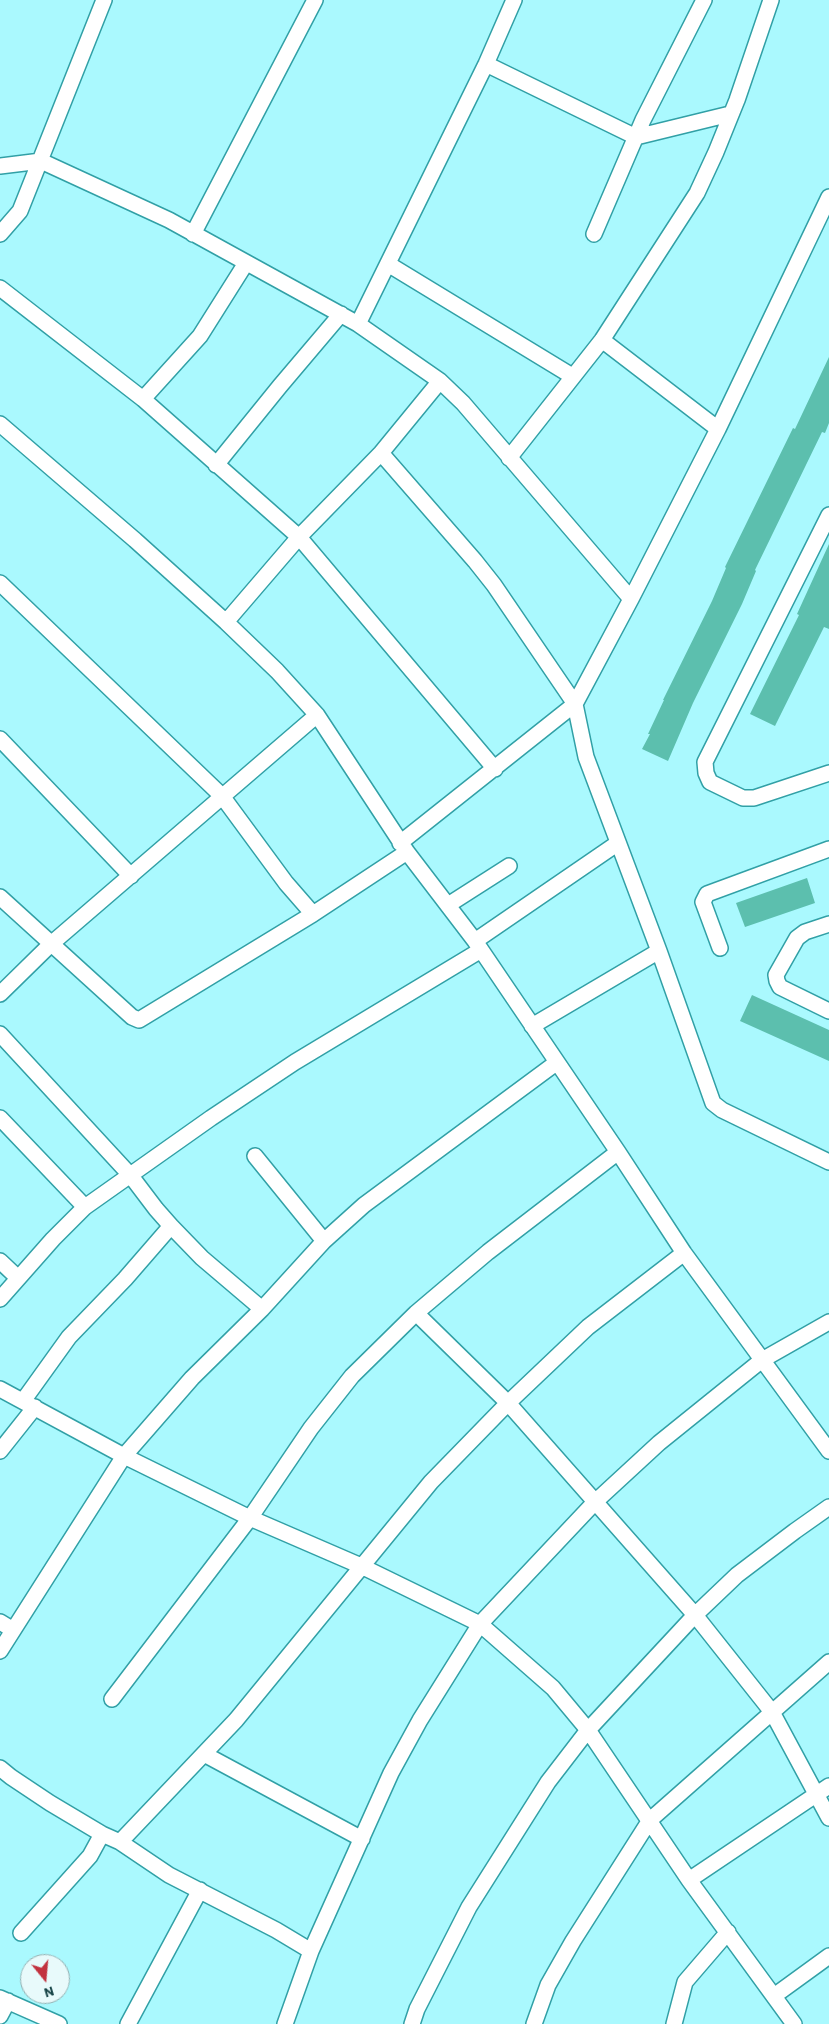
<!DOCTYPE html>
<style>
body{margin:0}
#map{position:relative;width:829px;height:2024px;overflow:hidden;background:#aaf9fe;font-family:Barlow,sans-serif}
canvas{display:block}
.north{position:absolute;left:20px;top:1954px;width:50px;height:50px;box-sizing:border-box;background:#e8fafb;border:1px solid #94b1b3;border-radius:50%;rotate:163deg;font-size:14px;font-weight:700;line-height:20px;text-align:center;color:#164346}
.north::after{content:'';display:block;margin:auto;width:18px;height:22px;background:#c2323f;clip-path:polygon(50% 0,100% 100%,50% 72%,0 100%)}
</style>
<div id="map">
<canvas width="829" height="2024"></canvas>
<div class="north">N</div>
</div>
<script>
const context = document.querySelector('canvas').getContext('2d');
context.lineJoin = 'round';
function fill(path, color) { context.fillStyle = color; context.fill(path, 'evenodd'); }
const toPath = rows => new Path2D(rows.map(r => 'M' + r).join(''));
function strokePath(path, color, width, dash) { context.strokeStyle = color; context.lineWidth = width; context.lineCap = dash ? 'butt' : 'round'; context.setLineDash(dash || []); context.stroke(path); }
fill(toPath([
 [829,357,829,423,825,433,822,432,755,570,756,571,742,604,693,703,668,761,642,749,650,734,648,734,664,700,663,700,712,601,726,568,725,567,793,428,795,429],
 [829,544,829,629,824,627,775,726,750,714,799,615,797,614],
 [807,878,815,903,745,927,736,903],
 [752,995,829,1030,829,1061,740,1021]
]), '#5cbfae');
const street = toPath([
 [486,64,636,137,730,114],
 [0,166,41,161,169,220,358,324,440,381,463,403,631,599],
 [829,197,718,429,631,599,575,704,586,757,659,951,713,1103,722,1110,829,1162],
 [0,234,20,211,104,0],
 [193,234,315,0],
 [594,234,643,120,704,0],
 [388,264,572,376],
 [0,288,143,399,299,537,495,769],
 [358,324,486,64,514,0],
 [602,340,718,429],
 [143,399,200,336,246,263],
 [0,424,135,540,226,622,277,671,317,715,407,852,475,941,618,1152,684,1253,829,1451],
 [381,453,475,561,494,585,575,704,400,843],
 [509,458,602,340,697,193,716,152,737,100,771,0],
 [216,465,280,386,341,314],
 [829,515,705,762,706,773,710,782,743,798,754,798,829,773],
 [0,583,222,796,286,883,313,914],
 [226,622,299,537,381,453,440,381],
 [0,739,131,876],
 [0,897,132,1017,139,1020,313,914,407,852],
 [448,905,509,866],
 [829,924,805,932,797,938,776,975,777,981,780,987,829,1011],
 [475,941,618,843],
 [720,948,703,902,707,894,829,849],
 [0,994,51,944,317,715],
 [532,1026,659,951],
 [0,1034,131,1176,156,1209,171,1226,202,1258,262,1309],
 [0,1118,85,1207],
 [255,1156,324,1241],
 [0,1261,18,1278],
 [0,1299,53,1239,85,1207,211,1118,295,1062,481,950],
 [416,1313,508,1403,695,1615,772,1712,829,1818],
 [0,1389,124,1456,250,1518,361,1566,480,1624,553,1688,588,1730,689,1880,794,2024],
 [23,1401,69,1337,125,1279,171,1226],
 [0,1451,35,1407],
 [0,1622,13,1630],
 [0,1651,124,1456,192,1378,262,1309,324,1241,364,1205,556,1063],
 [112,1699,250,1518,311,1428,352,1376,416,1313,488,1252,618,1152],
 [204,1754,362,1839],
 [0,1768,11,1777,50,1803,102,1834,120,1842,169,1875,276,1930,311,1951],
 [120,1842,236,1720,431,1482,508,1403,588,1327,684,1253],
 [689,1880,829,1786],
 [21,1933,90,1856,102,1834],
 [774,1996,829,1956],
 [0,1998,59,2024],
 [0,2016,8,2001],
 [128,2024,200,1890],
 [285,2024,311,1951,391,1773,420,1720,480,1624,595,1502,659,1443,762,1360,829,1322],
 [412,2024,417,2009,469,1907,548,1782,588,1730,695,1615,737,1575,795,1531,829,1507],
 [534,2024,548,1985,573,1941,650,1820,829,1662],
 [674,2024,685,1982,728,1932]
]);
strokePath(street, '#31a0a6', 18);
strokePath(street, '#fff', 15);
</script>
